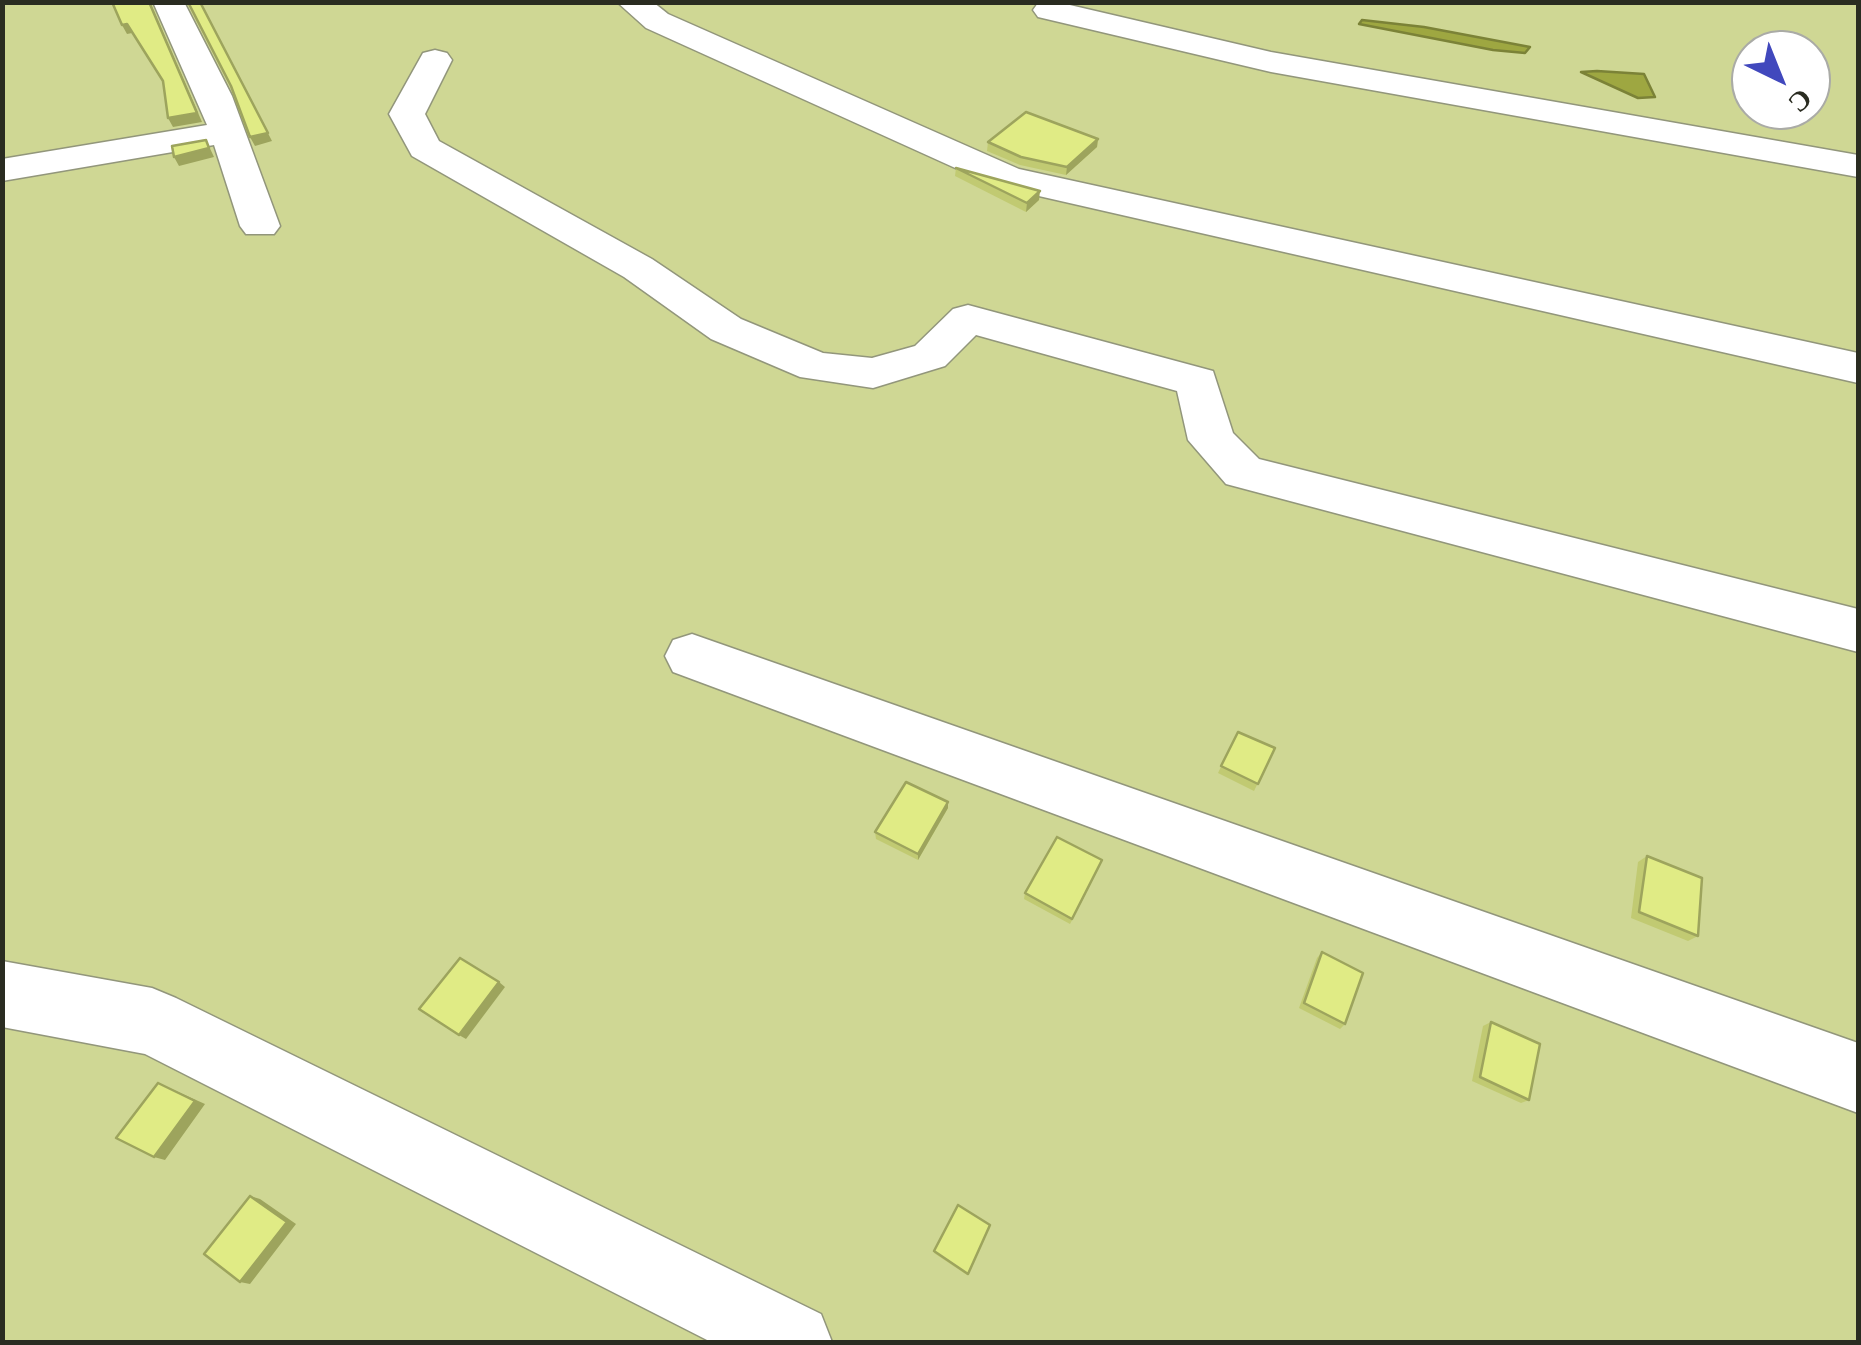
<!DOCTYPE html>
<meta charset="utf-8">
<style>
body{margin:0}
#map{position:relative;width:1861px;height:1345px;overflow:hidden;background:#faffe1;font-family:Georgia,serif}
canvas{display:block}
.frame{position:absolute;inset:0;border:5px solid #2a2c21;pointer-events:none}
.north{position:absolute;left:1731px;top:30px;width:100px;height:100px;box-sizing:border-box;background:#fff;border:2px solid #aaaba6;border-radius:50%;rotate:137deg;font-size:28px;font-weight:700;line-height:40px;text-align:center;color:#2a2c21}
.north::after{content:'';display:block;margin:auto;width:35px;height:45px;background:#4148bd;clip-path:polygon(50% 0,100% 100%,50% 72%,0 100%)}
</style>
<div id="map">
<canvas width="1861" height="1345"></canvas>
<div class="frame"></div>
<div class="north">С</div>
</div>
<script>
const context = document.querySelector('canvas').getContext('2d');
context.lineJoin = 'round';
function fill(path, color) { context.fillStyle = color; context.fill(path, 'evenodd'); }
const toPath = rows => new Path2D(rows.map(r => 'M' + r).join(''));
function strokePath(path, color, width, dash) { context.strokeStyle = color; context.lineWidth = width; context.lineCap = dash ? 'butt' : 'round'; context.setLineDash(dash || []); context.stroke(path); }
fill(toPath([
 [3,3,1858,3,1858,1342,3,1342],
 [1751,50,1811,50,1811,110,1751,110]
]), '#cfd794');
const water = toPath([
 [1362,20,1424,27,1530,47,1525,53,1493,50,1359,24,1362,20],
 [1597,71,1644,74,1655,97,1638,98,1581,72,1597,71]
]);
fill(water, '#9ea741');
strokePath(water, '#7b8237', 2.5);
const minor = toPath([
 [153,2,184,2,232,96,280,226,274,234,246,234,240,226,214,145,2,181,2,159,207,125,153,2],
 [617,2,653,2,668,14,1019,169,1858,353,1858,383,995,186,646,28,617,2],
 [1057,2,1271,52,1858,155,1858,177,1271,72,1038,17,1033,10,1038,3,1057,2],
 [435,50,447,53,452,60,425,114,439,141,652,259,741,319,823,353,872,358,915,346,953,309,968,305,1213,371,1233,433,1259,459,1858,609,1858,652,1226,484,1188,440,1177,391,976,335,945,366,873,388,800,377,711,339,624,277,412,156,389,114,423,53,435,50],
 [692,634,1858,1043,1858,1113,673,672,665,656,673,640,692,634],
 [2,961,152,988,176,998,821,1314,832,1342,711,1342,145,1054,2,1027,2,961]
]);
strokePath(minor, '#92967b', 3);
fill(minor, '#fff');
fill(toPath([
 [1098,139,1097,147,1066,175,1020,165,987,151,988,142],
 [956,168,1039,200,1026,212,955,176],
 [1238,732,1275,748,1254,791,1218,773],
 [948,802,948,808,918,860,876,839,875,832],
 [1647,856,1698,936,1688,941,1631,918,1638,862],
 [1100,866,1070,924,1024,899,1025,893],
 [1322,952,1345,1024,1340,1029,1299,1008,1317,958],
 [1491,1022,1529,1100,1521,1103,1472,1081,1483,1026],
 [990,1225,967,1275,934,1253,934,1251]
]), '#c1ca72');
fill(toPath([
 [149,2,150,2,202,122,173,127,168,118,197,113],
 [200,2,272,141,255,146,250,137],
 [127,24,132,33,127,34,122,25],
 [1098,139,1097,147,1066,175,1067,167],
 [206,140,214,157,179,166,174,157],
 [1040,191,1039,200,1026,212,1027,203],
 [948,802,948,808,918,860,918,854],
 [499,982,505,987,466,1039,459,1035],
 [158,1083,205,1104,165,1160,154,1157],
 [250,1196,260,1199,296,1224,250,1284,240,1282]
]), '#9da45d');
const building = toPath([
 [112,2,149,2,197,113,168,118,163,81,127,24,122,25,112,2],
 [188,2,200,2,268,133,250,137,231,86,188,2],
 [1026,112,1098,139,1067,167,1021,157,988,142,1026,112],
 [206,140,209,148,174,157,172,146,206,140],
 [956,168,1040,191,1027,203,956,168],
 [1238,732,1275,748,1258,784,1221,766,1238,732],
 [906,782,948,802,918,854,875,832,906,782],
 [1057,837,1102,860,1072,919,1025,893,1057,837],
 [1647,856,1702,878,1698,936,1639,912,1647,856],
 [1322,952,1363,973,1345,1024,1304,1003,1322,952],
 [460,958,499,982,459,1035,419,1009,460,958],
 [1491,1022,1540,1044,1529,1100,1480,1077,1491,1022],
 [158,1083,195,1101,154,1157,116,1138,158,1083],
 [250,1196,287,1222,240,1282,204,1254,250,1196],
 [958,1205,990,1225,968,1274,934,1251,958,1205]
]);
fill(building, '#e0eb85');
strokePath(building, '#9da45d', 2.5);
</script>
